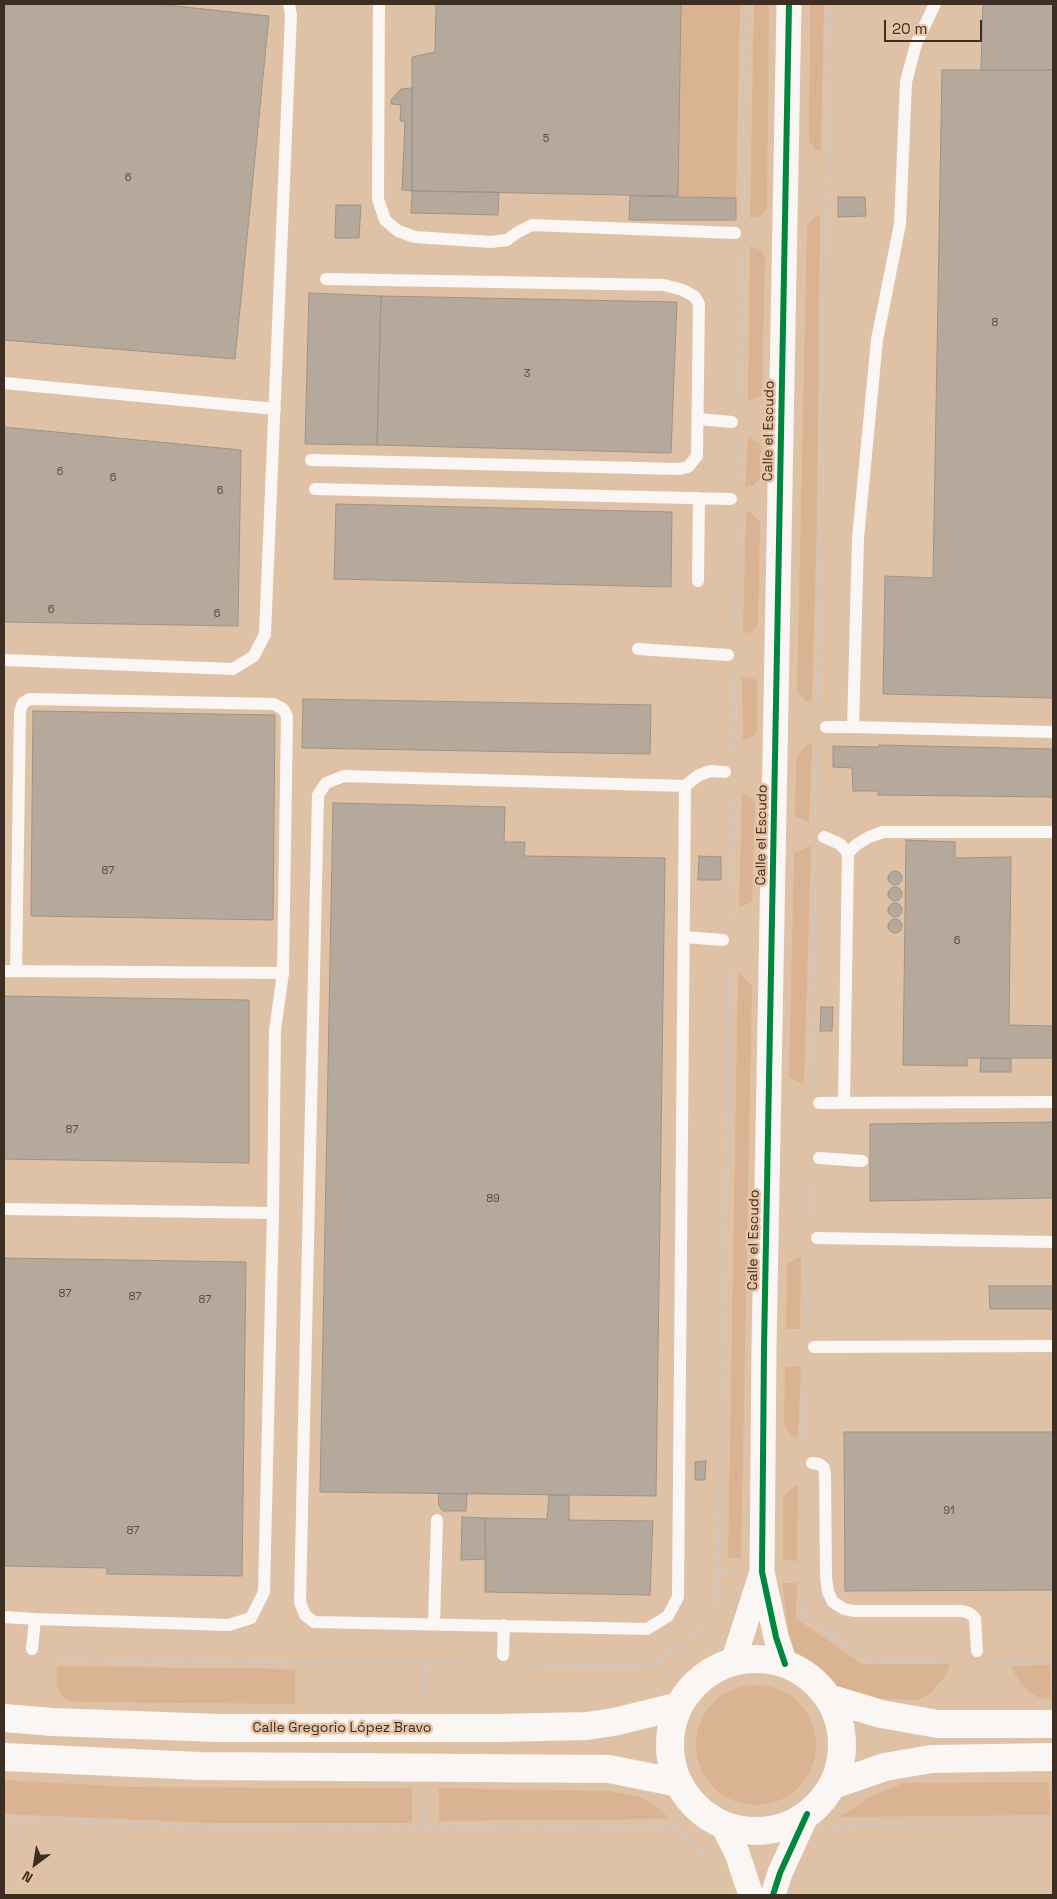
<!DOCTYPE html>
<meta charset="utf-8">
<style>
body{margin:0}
#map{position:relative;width:1057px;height:1899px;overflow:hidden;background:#d8c6b5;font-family:"Space Grotesk",sans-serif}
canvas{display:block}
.frame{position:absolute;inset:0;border:5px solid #3c2e22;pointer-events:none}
.north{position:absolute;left:10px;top:1839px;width:50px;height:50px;-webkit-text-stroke:4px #e7c5a6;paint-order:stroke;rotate:211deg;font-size:14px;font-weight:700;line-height:20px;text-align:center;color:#3c2e22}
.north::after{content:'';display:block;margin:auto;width:18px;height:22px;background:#3c2e22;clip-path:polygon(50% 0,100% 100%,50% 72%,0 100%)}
.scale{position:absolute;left:884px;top:20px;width:98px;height:22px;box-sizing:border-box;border:2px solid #3c2e22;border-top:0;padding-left:6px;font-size:15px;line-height:18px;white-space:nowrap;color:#3c2e22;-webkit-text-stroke:4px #e7c5a6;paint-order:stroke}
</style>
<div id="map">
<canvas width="1057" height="1899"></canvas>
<div class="frame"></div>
<div class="north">N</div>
<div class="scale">20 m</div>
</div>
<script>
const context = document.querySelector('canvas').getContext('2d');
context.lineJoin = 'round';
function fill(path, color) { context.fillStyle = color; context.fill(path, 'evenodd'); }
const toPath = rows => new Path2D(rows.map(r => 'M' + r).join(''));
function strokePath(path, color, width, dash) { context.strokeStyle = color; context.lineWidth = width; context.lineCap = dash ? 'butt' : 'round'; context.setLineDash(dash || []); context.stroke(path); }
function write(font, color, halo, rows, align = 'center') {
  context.font = font + ' "Space Grotesk",sans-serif'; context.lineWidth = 5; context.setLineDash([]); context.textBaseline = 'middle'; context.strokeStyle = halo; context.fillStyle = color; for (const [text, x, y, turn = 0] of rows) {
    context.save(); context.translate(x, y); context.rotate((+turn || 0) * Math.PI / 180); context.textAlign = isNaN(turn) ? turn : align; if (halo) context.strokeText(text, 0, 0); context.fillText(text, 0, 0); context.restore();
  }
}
fill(toPath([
 [4,4,1053,4,1053,1895,4,1895]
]), '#dfc1a6');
fill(toPath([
 [681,4,740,4,736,198,678,196],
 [754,4,769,4,767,207,765,212,760,216,750,218],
 [810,4,824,4,821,151,815,149,809,141],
 [820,215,817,518,812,701,806,701,797,691,807,226,812,219],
 [750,246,761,250,765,256,762,394,759,397,748,401],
 [748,436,761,445,760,478,753,486,745,488],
 [746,510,751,513,760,522,758,624,752,632,743,633],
 [748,677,757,680,757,730,754,736,743,741,742,678],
 [806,745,812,745,809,823,795,816,796,758],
 [742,793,750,796,755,804,752,902,739,907],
 [811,846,804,1085,789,1077,794,853],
 [738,972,752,986,741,1558,728,1558],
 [801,1256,800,1329,786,1329,787,1264],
 [801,1366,798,1437,791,1436,784,1425,785,1367],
 [798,1485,797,1561,783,1560,783,1498,788,1491],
 [783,1583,797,1583,796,1618,862,1664,950,1664,947,1674,932,1692,918,1700,867,1698,827,1686,815,1678,799,1661,794,1650,789,1632,784,1598],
 [1050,1665,1051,1699,1040,1698,1029,1692,1017,1678,1011,1666],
 [57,1666,295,1669,295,1704,75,1702,66,1699,60,1693,56,1684],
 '696 1745a60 60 0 1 1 120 0a60 60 0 1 1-120 0Z',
 [4,1780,131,1787,412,1788,412,1823,213,1823,4,1814],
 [1049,1782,1050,1815,840,1817,870,1797,903,1783],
 [439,1788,609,1791,643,1798,661,1810,669,1819,439,1821]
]), '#dab492');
const building = toPath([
 [4,4,157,4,269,16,235,359,4,340,4,4],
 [436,4,681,4,678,196,412,191,412,57,435,52,436,4],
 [983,4,1053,4,1053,70,981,70,983,4],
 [942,70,1053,70,1053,698,883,694,885,576,933,578,942,70],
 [412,88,412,191,402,190,405,121,400,121,401,105,391,104,391,100,401,89,412,88],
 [412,191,499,192,498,215,411,213,412,191],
 [630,196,736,198,736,220,629,220,630,196],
 [838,197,865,197,866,216,838,217,838,197],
 [336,205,361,205,359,238,335,238,336,205],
 [309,293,381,296,377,445,305,444,309,293],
 [381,296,677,302,671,453,377,445,381,296],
 [4,427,241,450,238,626,4,622,4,427],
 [336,504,672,512,671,587,334,579,336,504],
 [303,699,651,705,650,754,302,748,303,699],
 [33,711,275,715,273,920,31,916,33,711],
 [879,745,1053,749,1053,797,878,795,878,791,853,791,852,768,833,767,833,746,879,747,879,745],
 [333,803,505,807,504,842,525,842,524,856,665,858,656,1496,320,1492,333,803],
 [906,840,955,842,955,858,1011,857,1009,1025,1053,1026,1053,1058,967,1058,967,1066,903,1065,906,840],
 [699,856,721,857,721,880,698,880,699,856],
 '888 878a7 7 0 1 1 14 0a7 7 0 1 1-14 0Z',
 '888 894a7 7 0 1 1 14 0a7 7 0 1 1-14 0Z',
 '888 910a7 7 0 1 1 14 0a7 7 0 1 1-14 0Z',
 '888 926a7 7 0 1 1 14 0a7 7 0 1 1-14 0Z',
 [4,996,249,1000,249,1163,4,1159,4,996],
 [821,1007,833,1007,832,1031,820,1031,821,1007],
 [981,1058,1011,1059,1011,1072,980,1072,981,1058],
 [1053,1122,1053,1198,870,1201,870,1124,1053,1122],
 [4,1258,246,1262,242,1576,107,1574,107,1568,4,1566,4,1258],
 [989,1286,1053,1286,1053,1309,990,1309,989,1286],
 [844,1432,1053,1432,1053,1590,845,1591,844,1432],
 [706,1461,705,1480,695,1480,695,1462,706,1461],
 [438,1493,467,1494,466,1511,443,1511,439,1506,438,1493],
 [549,1495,569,1495,569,1520,653,1521,650,1595,485,1592,485,1518,547,1519,549,1495],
 [462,1517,485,1518,486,1559,461,1560,462,1517]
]);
fill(building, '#b5a99b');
strokePath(building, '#a09486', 1);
strokePath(toPath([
 [743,213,747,4],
 [740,401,743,254],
 [738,478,739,444],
 [735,633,738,522],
 [817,707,830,4],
 [733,750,735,677],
 [815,817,817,748],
 [730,918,732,794],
 [812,1082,815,858],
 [810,1217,811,1178],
 [807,1327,809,1258],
 [804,1442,806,1368],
 [718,1569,733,1570],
 [803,1593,802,1615,865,1659,955,1660],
 [717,1608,730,962],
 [53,1658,285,1663,482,1664],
 [996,1660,1053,1660],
 [425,1664,425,1699],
 [523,1665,652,1666,715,1620],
 [4,1818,194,1827,425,1829,672,1826,690,1840,704,1858],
 [425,1829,425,1798],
 [834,1831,838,1825,1053,1823]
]), '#ccc7c3', 3, [5, 2.5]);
strokePath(toPath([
 [379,4,378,199,385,220,398,231,415,237,491,242,507,240,518,232,532,225,735,233],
 [935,4,916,44,906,82,900,224,877,340,858,538,853,727,1053,732],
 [4,383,275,409],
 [699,419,732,422],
 [311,460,679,469,688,467,697,456,699,304,695,297,683,290,664,285,326,279],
 [315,489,731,499],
 [698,581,699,498],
 [638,649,728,655],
 [4,660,233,669,254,656,265,634,291,15,289,4],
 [826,727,853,727],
 [685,786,678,1597,668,1616,647,1629,314,1622,305,1615,300,1602,318,795,326,783,344,776,685,786,699,775,711,771,725,772],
 [824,837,840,844,848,853],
 [684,937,723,940],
 [4,971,283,973],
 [16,971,20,711,23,703,30,699,274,704,283,709,287,716,283,973,275,1030,273,1213,264,1592,251,1618,229,1625,35,1619,32,1649],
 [819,1103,1053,1102],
 [844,1103,848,853,856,845,869,837,883,832,1053,832],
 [819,1158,862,1161],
 [4,1209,273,1213],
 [817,1238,1053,1242],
 [814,1347,1053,1346],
 [812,1463,819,1464,824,1468,825,1475,826,1577,828,1592,833,1602,844,1609,853,1611,962,1611,969,1613,975,1618,977,1651],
 [4,1617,35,1619],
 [434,1624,437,1520],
 [503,1655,504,1625]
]), '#f9f6f4', 12);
strokePath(toPath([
 [733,1662,762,1572],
 [785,1664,776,1637,762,1572,764,1347,789,4],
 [722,1824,737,1853,751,1895],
 [773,1895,780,1873,807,1814]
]), '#f9f6f4', 25);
strokePath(toPath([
 '670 1745a86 86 0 1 1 172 0a86 86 0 1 1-172 0Z',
 [828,1698,881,1714,938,1724,1053,1724],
 [4,1718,53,1722,218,1728,499,1728,587,1726,614,1722,679,1706],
 [4,1757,199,1766,609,1769,679,1783],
 [833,1785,885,1767,931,1759,1053,1757]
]), '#f9f6f4', 28);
strokePath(toPath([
 [785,1664,776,1637,762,1572,764,1347,789,4],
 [773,1895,780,1873,807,1814]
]), '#00873e', 6);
write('11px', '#5a4d40', null, [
 ["5",546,139],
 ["6",128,178],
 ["8",995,323],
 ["3",527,374],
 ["6",60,472],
 ["6",113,478],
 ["6",220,491],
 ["6",51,610],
 ["6",217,614],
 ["87",108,871],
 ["6",957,941],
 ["87",72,1130],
 ["89",493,1199],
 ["87",65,1294],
 ["87",135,1297],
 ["87",205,1300],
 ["91",949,1511],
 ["87",133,1531]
]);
write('14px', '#3c2e22', '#e7c5a6', [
 ["Calle el Escudo",769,431,-89],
 ["Calle el Escudo",762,835,-89],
 ["Calle el Escudo",754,1240,-89],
 ["Calle Gregorio López Bravo",342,1728]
]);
</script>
